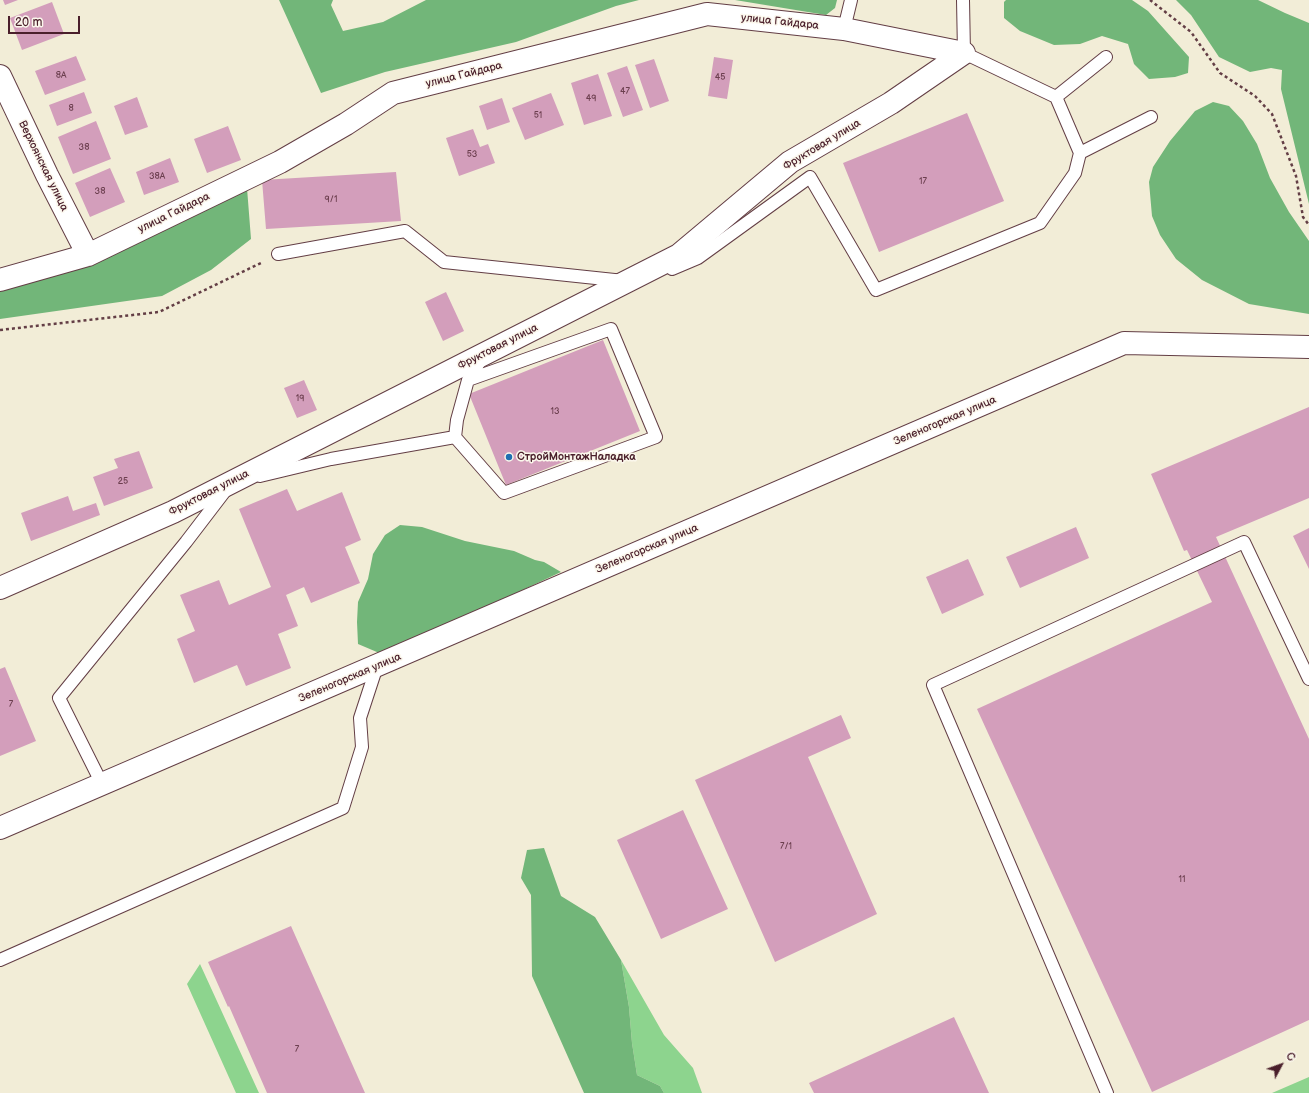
<!DOCTYPE html>
<meta charset="utf-8">
<style>
body{margin:0}
#map{position:relative;width:1309px;height:1093px;overflow:hidden;background:#f2edd7;font-family:"Balsamiq Sans",sans-serif}
canvas{display:block}
.north{position:absolute;left:1261px;top:1045px;width:40px;height:40px;-webkit-text-stroke:3px #fbf7ec;paint-order:stroke;rotate:49deg;font-size:11px;font-weight:700;line-height:16px;text-align:center;color:#4a1f2b}
.north::after{content:'';display:block;margin:auto;width:14px;height:18px;background:#4a1f2b;clip-path:polygon(50% 0,100% 100%,50% 72%,0 100%)}
.scale{position:absolute;left:8px;top:16px;width:72px;height:18px;box-sizing:border-box;border:2px solid #4a1f2b;border-top:0;padding-left:5px;font-size:12px;line-height:14px;white-space:nowrap;color:#4a1f2b;-webkit-text-stroke:3px #fbf7ec;paint-order:stroke}
</style>
<div id="map">
<canvas width="1309" height="1093"></canvas>
<div class="north">С</div>
<div class="scale">20 m</div>
</div>
<script>
const context = document.querySelector('canvas').getContext('2d');
context.lineJoin = 'round';
function fill(path, color) { context.fillStyle = color; context.fill(path, 'evenodd'); }
const toPath = rows => new Path2D(rows.map(r => 'M' + r).join(''));
function strokePath(path, color, width, dash) { context.strokeStyle = color; context.lineWidth = width; context.lineCap = dash ? 'butt' : 'round'; context.setLineDash(dash || []); context.stroke(path); }
function write(font, color, halo, rows, align = 'center') {
  context.font = font + ' "Balsamiq Sans",sans-serif'; context.lineWidth = 3; context.setLineDash([]); context.textBaseline = 'middle'; context.strokeStyle = halo; context.fillStyle = color; for (const [text, x, y, turn = 0] of rows) {
    context.save(); context.translate(x, y); context.rotate((+turn || 0) * Math.PI / 180); context.textAlign = isNaN(turn) ? turn : align; if (halo) context.strokeText(text, 0, 0); context.fillText(text, 0, 0); context.restore();
  }
}
fill(toPath([
 [621,960,664,1035,693,1068,702,1093,664,1093,660,1086,637,1075,632,1043,629,1007],
 [200,964,259,1093,236,1093,187,984],
 [1309,1077,1309,1093,1272,1093]
]), '#8dd48e');
fill(toPath([
 [279,0,333,0,331,5,343,31,383,22,426,0,639,0,616,6,516,42,385,72,321,93],
 [735,0,837,0,835,8,826,15],
 [1006,0,1132,0,1148,11,1189,57,1188,73,1175,77,1149,79,1134,64,1128,44,1102,36,1080,44,1054,45,1020,31,1004,18,1004,2],
 [1176,0,1258,0,1285,13,1309,23,1309,204,1281,89,1282,70,1271,68,1250,72,1219,57,1191,15],
 [1213,102,1229,106,1243,121,1257,144,1270,178,1289,212,1309,241,1309,314,1249,304,1202,280,1176,259,1160,235,1152,216,1149,182,1153,167,1170,141,1195,111],
 [247,188,251,239,211,270,162,296,0,319,0,290],
 [400,525,422,527,465,541,514,551,535,560,544,562,561,572,384,655,358,644,357,622,358,602,368,579,373,554,385,535],
 [544,848,561,896,595,917,621,960,629,1007,632,1043,637,1075,660,1086,664,1093,584,1093,532,976,531,895,521,878,527,850]
]), '#72b679');
fill(toPath([
 [3,0,18,0,5,5],
 [52,2,64,34,22,50,10,18],
 [76,56,86,80,45,95,35,71],
 [714,57,733,60,727,99,708,96],
 [654,59,669,101,650,108,635,65],
 [627,66,643,110,623,117,607,73],
 [598,74,612,116,584,125,571,83],
 [84,92,92,113,57,126,49,105],
 [551,93,564,125,525,140,512,108],
 [137,97,148,127,125,135,114,106],
 [502,98,510,122,487,130,479,106],
 [967,113,1004,201,879,252,843,163],
 [96,121,111,159,73,174,58,137],
 [228,126,241,160,207,173,194,139],
 [473,129,480,147,488,144,495,163,459,176,446,138],
 [170,158,179,182,144,195,136,172],
 [110,168,125,202,90,217,75,183],
 [396,172,401,221,266,229,262,180],
 [446,292,464,331,443,341,425,302],
 [603,340,640,431,506,485,469,394],
 [304,380,317,410,297,418,284,388],
 [1309,407,1309,498,1216,537,1309,739,1309,1020,1152,1092,977,709,1212,602,1187,550,1184,551,1151,474],
 [139,451,153,488,104,506,93,477,118,468,114,459],
 [287,489,297,511,342,492,361,540,345,547,360,583,311,603,304,587,286,595,298,626,278,634,291,668,246,686,237,665,194,683,177,639,195,631,180,595,219,580,229,605,271,587,239,509],
 [68,496,73,511,96,503,100,515,31,541,21,513],
 [1076,527,1089,558,1020,588,1006,557],
 [1309,528,1309,569,1293,536],
 [968,559,984,595,942,614,926,577],
 [5,667,36,741,0,756,0,669],
 [841,715,851,738,808,757,877,914,775,962,695,780],
 [683,810,728,909,661,939,617,840],
 [291,926,365,1093,267,1093,229,1006,228,1007,208,962],
 [954,1017,989,1093,814,1093,809,1083]
]), '#d39ebb');
const lane = toPath([
 [844,29,851,0],
 [1056,97,1106,57],
 [1080,153,1151,117],
 [278,254,405,231,444,262,624,281],
 [672,269,698,258,810,177,876,290,1040,223,1075,173,1080,153,1056,97,964,53,963,0],
 [468,380,611,329,656,437,504,493,455,437,457,420,468,380,482,358],
 [260,476,331,459,455,437],
 [102,784,59,698,186,542,225,491],
 [0,960,343,808,362,747,360,718,377,666],
 [1107,1093,933,685,1244,542,1309,679]
]);
const street = toPath([
 [0,76,47,175,88,255],
 [0,280,88,255,280,162,346,124,393,93,707,14,844,29,964,53],
 [0,588,173,512,679,255,790,162,891,103,964,53],
 [0,828,1124,343,1309,347]
]);
strokePath(lane, '#633e45', 14);
strokePath(street, '#633e45', 24);
strokePath(toPath([
 [1150,0,1191,32,1220,73,1255,96,1272,114,1296,176,1303,217,1309,225],
 [0,330,159,312,263,262]
]), '#633e45', 2.5, [3, 3]);
strokePath(lane, '#fff', 12);
strokePath(street, '#fff', 22);
for (const [x, y, r, color] of [
 [509,457,4,"#1f6fb2"]
]) { const dot = new Path2D(); dot.arc(x, y, r, 0, 2 * Math.PI); context.fillStyle = color; context.fill(dot); strokePath(dot, '#fbf7ec', 1.5); }
write('9px', '#6c3f4f', null, [
 ["8А",61,76],
 ["45",720,78],
 ["47",625,92],
 ["49",591,99],
 ["8",71,109],
 ["51",538,116],
 ["38",84,148],
 ["53",472,155],
 ["38А",157,177],
 ["17",923,182],
 ["38",100,192],
 ["9/1",331,200],
 ["19",300,399],
 ["13",555,412],
 ["25",123,482],
 ["7",11,705],
 ["7/1",786,847],
 ["11",1182,880],
 ["7",297,1050]
]);
write('11px', '#4a1f2b', '#fbf7ec', [
 ["улица Гайдара",780,22,6],
 ["улица Гайдара",464,75,-14],
 ["Фруктовая улица",822,145,-31],
 ["Верхоянская улица",43,166,64],
 ["улица Гайдара",174,213,-26],
 ["Фруктовая улица",498,347,-27],
 ["Зеленогорская улица",945,421,-23],
 ["Фруктовая улица",209,493,-27],
 ["Зеленогорская улица",647,549,-23],
 ["Зеленогорская улица",350,678,-23]
]);
write('bold 11px', '#4a1f2b', '#fbf7ec', [
 ["СтройМонтажНаладка",517,457]
], 'left');
</script>
